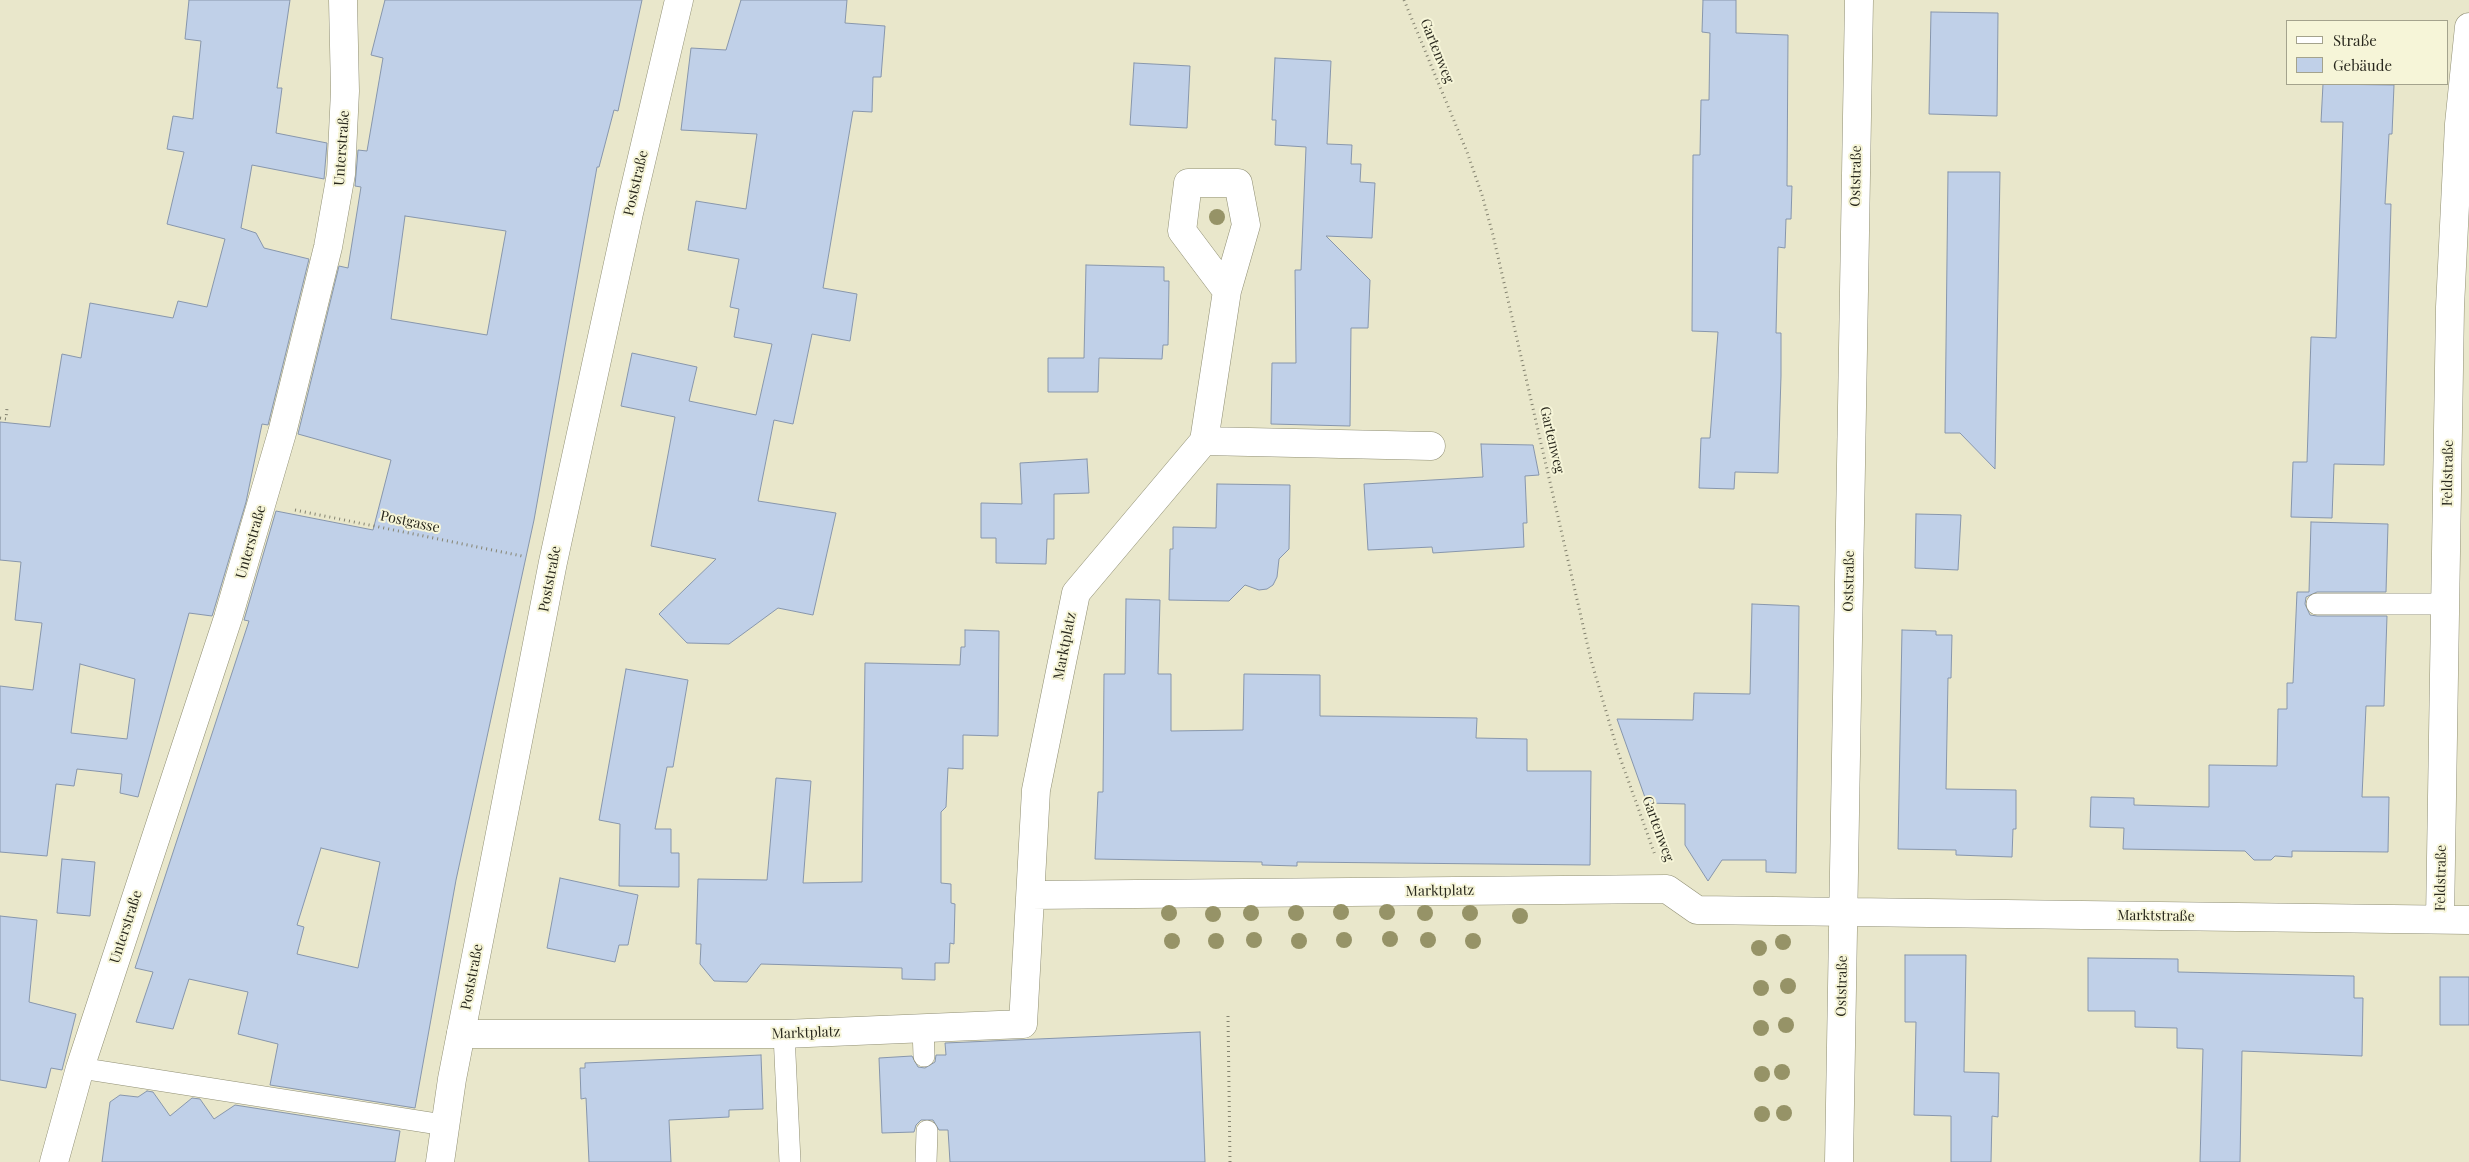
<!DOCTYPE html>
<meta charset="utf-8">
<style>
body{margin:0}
#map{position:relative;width:2469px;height:1162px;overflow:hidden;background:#e9e7cb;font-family:"Playfair Display",serif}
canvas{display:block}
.legend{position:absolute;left:2286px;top:20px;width:162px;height:65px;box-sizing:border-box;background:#f6f5d8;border:1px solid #a4a38d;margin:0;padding:6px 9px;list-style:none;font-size:15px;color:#29281d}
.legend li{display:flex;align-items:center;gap:10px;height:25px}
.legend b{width:25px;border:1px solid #a4a38d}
</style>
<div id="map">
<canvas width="2469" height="1162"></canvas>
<ul class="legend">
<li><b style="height:6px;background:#fff"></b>Straße</li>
<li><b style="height:14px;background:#c0d0e8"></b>Gebäude</li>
</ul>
</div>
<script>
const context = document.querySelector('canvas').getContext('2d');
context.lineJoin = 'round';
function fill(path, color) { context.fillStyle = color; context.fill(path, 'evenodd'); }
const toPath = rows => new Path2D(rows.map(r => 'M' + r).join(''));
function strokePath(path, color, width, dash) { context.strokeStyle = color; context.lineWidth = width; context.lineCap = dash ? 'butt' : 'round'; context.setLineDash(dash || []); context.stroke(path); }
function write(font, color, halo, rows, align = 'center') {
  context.font = font + ' "Playfair Display",serif'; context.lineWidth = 4; context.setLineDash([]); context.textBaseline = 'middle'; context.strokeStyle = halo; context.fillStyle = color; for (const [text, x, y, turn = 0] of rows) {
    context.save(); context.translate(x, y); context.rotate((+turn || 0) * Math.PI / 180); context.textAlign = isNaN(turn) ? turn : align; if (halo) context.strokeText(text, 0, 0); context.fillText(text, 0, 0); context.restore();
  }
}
const building = toPath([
 [189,0,290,0,277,88,282,88,276,133,327,143,324,179,252,165,241,228,256,233,264,248,309,259,268,425,262,424,246,502,213,613,212,616,189,613,138,797,120,793,122,774,77,769,74,786,56,784,47,856,0,852,0,686,33,690,42,623,15,620,21,562,0,560,0,422,50,427,62,354,81,358,90,303,173,318,178,301,207,307,225,239,167,224,184,152,167,149,173,116,193,119,201,41,185,39,189,0],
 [80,664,135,679,127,739,71,733,80,664],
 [385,0,642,0,618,111,614,110,599,167,597,167,534,520,456,880,415,1108,270,1085,278,1044,238,1034,248,992,189,979,173,1029,136,1022,153,972,135,968,249,621,244,620,276,511,373,530,391,460,298,434,339,266,348,268,361,187,355,186,358,150,367,151,383,58,371,55,385,0],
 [405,216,506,231,487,335,391,319,405,216],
 [321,848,380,862,358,968,297,954,304,927,297,925,321,848],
 [741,0,847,0,845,23,885,26,881,77,873,77,872,112,853,111,823,288,857,294,850,341,812,334,793,424,774,420,758,501,836,513,813,615,778,608,729,644,687,643,659,614,716,559,651,546,675,417,621,406,632,353,697,367,689,401,756,415,772,344,734,337,739,309,730,307,739,259,688,250,696,201,746,209,757,134,681,130,691,48,726,50,741,0],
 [1703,0,1736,0,1736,33,1788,35,1787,186,1792,186,1791,219,1786,219,1785,248,1778,247,1776,333,1781,333,1781,376,1778,473,1735,472,1734,489,1699,488,1701,438,1710,438,1718,332,1692,331,1693,155,1700,155,1701,100,1709,100,1710,33,1702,32,1703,0],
 [1931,12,1998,13,1997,116,1929,114,1931,12],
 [1275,58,1331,61,1327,144,1352,145,1351,164,1361,164,1360,182,1375,183,1372,238,1326,236,1370,280,1368,328,1351,328,1350,426,1271,424,1272,363,1296,363,1295,270,1301,270,1306,147,1275,145,1276,120,1272,120,1275,58],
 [1134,63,1190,66,1187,128,1130,125,1134,63],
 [2323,84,2394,85,2392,134,2389,134,2385,204,2391,204,2384,465,2334,464,2332,518,2291,517,2293,462,2307,462,2311,337,2336,338,2343,122,2321,122,2323,84],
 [1948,172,2000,172,1995,469,1960,433,1945,433,1948,172],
 [1086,265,1164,267,1164,281,1169,281,1168,345,1163,345,1162,359,1099,358,1098,392,1048,392,1048,358,1084,358,1086,265],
 [1481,444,1533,445,1539,475,1525,476,1527,523,1523,523,1524,547,1433,553,1432,547,1368,550,1364,484,1483,477,1481,444],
 [1087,459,1089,493,1054,494,1054,539,1047,539,1046,564,996,563,996,538,981,538,981,503,1022,504,1020,463,1087,459],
 [1217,484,1290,485,1289,549,1279,559,1277,577,1273,585,1267,589,1259,590,1245,585,1229,601,1169,600,1170,549,1173,549,1173,527,1216,528,1217,484],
 [1916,514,1961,515,1958,570,1915,568,1916,514],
 [2311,522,2388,524,2386,592,2317,592,2306,597,2305,604,2310,615,2317,616,2387,616,2384,706,2366,706,2362,797,2389,797,2388,852,2292,851,2292,857,2275,856,2271,860,2254,860,2245,851,2123,849,2124,828,2090,827,2091,797,2134,798,2134,805,2209,807,2209,765,2277,766,2278,709,2287,709,2287,683,2293,683,2297,592,2309,592,2311,522],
 [1126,599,1160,600,1158,674,1171,674,1171,731,1243,730,1244,674,1320,675,1320,716,1477,718,1476,738,1527,739,1527,771,1591,771,1590,865,1297,862,1297,866,1262,865,1262,862,1095,859,1098,792,1103,792,1104,674,1125,674,1126,599],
 [1752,604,1799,606,1796,873,1766,872,1766,860,1722,860,1708,881,1685,845,1685,804,1647,803,1617,719,1693,720,1694,693,1750,694,1752,604],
 [965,630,999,631,998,736,963,735,963,769,948,768,946,807,941,812,941,883,951,884,951,903,955,904,954,944,950,943,949,963,935,963,935,980,902,979,902,968,761,964,747,982,714,981,700,964,701,944,696,944,698,879,767,880,776,778,811,781,803,883,862,882,865,663,960,665,961,647,965,647,965,630],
 [1902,630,1936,631,1936,635,1952,635,1951,678,1948,678,1946,789,2016,790,2016,829,2013,829,2012,857,1956,855,1956,850,1898,849,1902,630],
 [626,669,688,680,673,767,667,767,655,829,671,829,671,853,679,853,679,887,619,886,620,824,599,820,626,669],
 [62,859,95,862,90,916,57,913,62,859],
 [560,878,638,895,628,945,619,945,615,962,547,948,560,878],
 [0,916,37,920,29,1002,76,1014,62,1070,51,1068,46,1088,0,1080,0,916],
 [1905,955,1966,955,1964,1072,1999,1073,1998,1117,1992,1116,1991,1162,1951,1162,1951,1116,1914,1115,1916,1022,1905,1022,1905,955],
 [2088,958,2178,959,2178,972,2354,976,2354,998,2363,998,2362,1056,2242,1051,2240,1162,2200,1162,2203,1049,2177,1048,2177,1028,2135,1027,2135,1011,2088,1011,2088,958],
 [2440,977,2469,977,2469,1025,2440,1025,2440,977],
 [1200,1032,1205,1162,950,1162,948,1130,939,1130,933,1120,921,1120,916,1125,914,1132,882,1133,879,1058,912,1056,918,1067,925,1068,935,1062,936,1055,946,1055,945,1043,1200,1032],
 [761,1055,763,1109,729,1110,729,1117,669,1120,671,1162,589,1162,586,1098,581,1099,580,1068,585,1068,585,1063,761,1055],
 [147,1091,153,1092,170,1116,192,1098,200,1099,214,1119,235,1105,400,1131,395,1162,102,1162,110,1102,120,1095,138,1097,147,1091]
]);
fill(building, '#c0d0e8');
strokePath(building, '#8796ac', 1);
const lane = toPath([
 [2317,604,2446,604],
 [923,1028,924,1056],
 [784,1034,790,1162],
 [80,1068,444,1125],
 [926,1162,927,1131]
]);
const street = toPath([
 [1204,441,1431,446],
 [1031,895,1667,889,1697,910,2469,920],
 [2440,919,2450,307,2459,124,2469,27],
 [461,1034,784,1034,1023,1024,1036,790,1076,593,1204,441,1227,291,1246,225,1238,183,1188,183,1182,231,1227,291],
 [54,1162,80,1068,228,618,282,433,328,247,341,174,345,91,343,0],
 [1839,1162,1859,0]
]);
const secondary = toPath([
 [440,1162,452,1079,553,562,629,213,679,0]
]);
strokePath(lane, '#908f74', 22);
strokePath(street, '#908f74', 29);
strokePath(secondary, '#908f74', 29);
strokePath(toPath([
 [1404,0,1467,152,1482,195,1493,235,1591,660,1618,752,1655,855],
 [0,418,6,419,7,408],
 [295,510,522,556],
 [1228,1016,1230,1162]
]), '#848370', 3, [1, 4]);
strokePath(lane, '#fff', 21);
strokePath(street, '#fff', 28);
strokePath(secondary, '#fff', 28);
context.fillStyle = '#969367';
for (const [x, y] of [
 [1217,217],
 [1341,912],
 [1387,912],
 [1169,913],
 [1251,913],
 [1296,913],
 [1425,913],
 [1470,913],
 [1213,914],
 [1520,916],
 [1390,939],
 [1254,940],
 [1344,940],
 [1428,940],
 [1172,941],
 [1216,941],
 [1299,941],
 [1473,941],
 [1783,942],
 [1759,948],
 [1788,986],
 [1761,988],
 [1786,1025],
 [1761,1028],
 [1782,1072],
 [1762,1074],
 [1784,1113],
 [1762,1114]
]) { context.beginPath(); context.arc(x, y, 8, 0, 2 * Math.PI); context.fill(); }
write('14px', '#29281d', '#f6f5d8', [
 ["Gartenweg",1437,51,68],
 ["Unterstraße",342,148,-86],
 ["Oststraße",1856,176,-89],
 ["Poststraße",636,183,-77],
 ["Gartenweg",1552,440,77],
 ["Feldstraße",2448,473,-89],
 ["Postgasse",410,522,12],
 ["Unterstraße",251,542,-74],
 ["Poststraße",550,579,-79],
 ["Oststraße",1849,581,-89],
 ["Marktplatz",1065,646,-79],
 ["Gartenweg",1658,829,70],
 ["Feldstraße",2441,878,-89],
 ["Marktplatz",1440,891,-1],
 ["Marktstraße",2156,916,1],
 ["Unterstraße",126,927,-72],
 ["Poststraße",472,977,-79],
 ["Oststraße",1842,986,-89],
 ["Marktplatz",806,1033,-2]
]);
</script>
